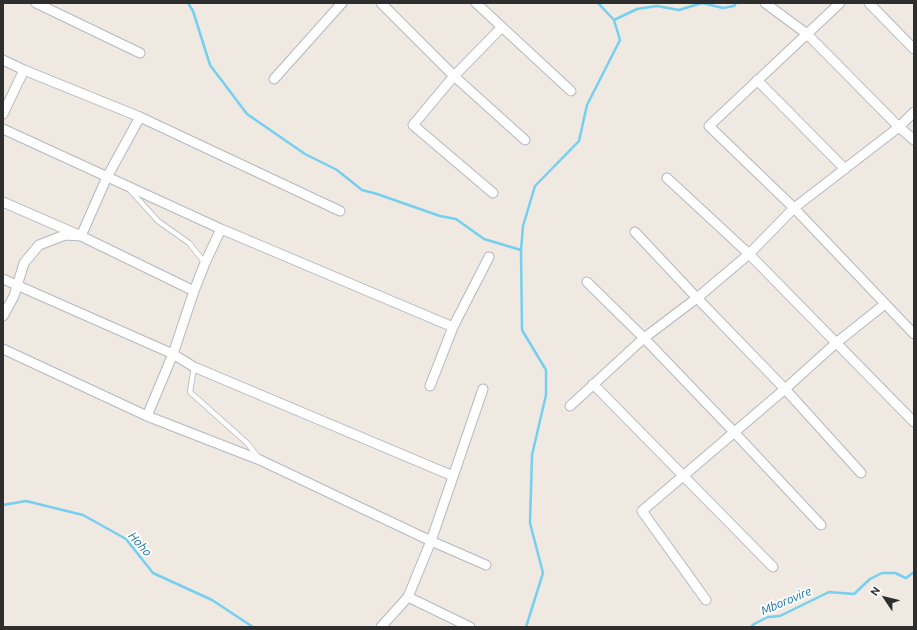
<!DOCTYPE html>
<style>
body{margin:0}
#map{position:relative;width:917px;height:630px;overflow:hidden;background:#efe9e1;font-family:Ubuntu,sans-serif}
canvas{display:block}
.frame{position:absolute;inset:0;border:4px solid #2e2e2e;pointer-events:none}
.north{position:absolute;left:865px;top:578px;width:40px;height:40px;-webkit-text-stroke:3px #fff;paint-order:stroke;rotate:305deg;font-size:11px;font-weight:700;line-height:16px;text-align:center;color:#2e2e2e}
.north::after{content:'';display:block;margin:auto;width:14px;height:18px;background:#2e2e2e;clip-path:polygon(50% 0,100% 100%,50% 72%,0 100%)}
</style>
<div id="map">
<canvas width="917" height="630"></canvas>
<div class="frame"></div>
<div class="north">N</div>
</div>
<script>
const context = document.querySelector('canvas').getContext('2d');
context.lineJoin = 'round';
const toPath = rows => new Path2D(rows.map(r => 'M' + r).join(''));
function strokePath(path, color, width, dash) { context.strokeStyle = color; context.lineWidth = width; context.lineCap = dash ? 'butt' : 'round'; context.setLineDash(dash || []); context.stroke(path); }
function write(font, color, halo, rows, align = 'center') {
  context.font = font + ' Ubuntu,sans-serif'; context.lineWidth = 4; context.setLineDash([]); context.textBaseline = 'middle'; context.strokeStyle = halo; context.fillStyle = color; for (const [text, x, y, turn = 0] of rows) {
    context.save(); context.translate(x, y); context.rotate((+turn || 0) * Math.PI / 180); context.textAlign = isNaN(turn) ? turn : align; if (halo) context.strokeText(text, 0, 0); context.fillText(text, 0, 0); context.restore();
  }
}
strokePath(toPath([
 [188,3,193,11,210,65,247,114,305,154,337,170,362,190,377,194,440,216,456,219,484,239,521,250],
 [614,20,637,9,657,6,679,10,702,3,723,8,734,6,736,3],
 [3,505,26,501,83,515,126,539,153,573,212,600,253,627],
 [526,627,543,573,530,523,532,455,546,395,546,370,522,330,521,250,523,226,535,186,579,141,587,105,620,40,614,20,598,3],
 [751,627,754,624,768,617,780,616,829,592,854,594,870,579,882,573,895,573,906,578,914,572]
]), '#75cff0', 2.5);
const lane = toPath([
 [129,189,158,221,189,243,205,263],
 [194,367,190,392,247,443,258,457]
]);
const street = toPath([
 [36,3,140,53],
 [381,3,454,76,525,140],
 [476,3,571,91],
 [765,3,807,34,899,127,914,140],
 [840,3,709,126,794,208,914,334],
 [869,3,914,49],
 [3,60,24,70,140,117,340,211],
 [274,79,342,3],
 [757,80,845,169],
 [3,114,24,70],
 [3,129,221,229,453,327],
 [667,178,749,254,914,422],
 [493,193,413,125,454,76,502,27],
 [3,202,81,236,107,177,140,117],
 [635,232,697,298,785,389,861,473],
 [3,279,173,354,194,367,453,476],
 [587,282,644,338,734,432,821,525],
 [3,316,14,296,24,263,39,245,65,235,81,236,194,291],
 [3,349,147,416,260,460,431,541,486,565],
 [593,384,773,567],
 [430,386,453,327,489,257],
 [570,406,644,338,697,298,749,254,794,208,899,127,914,112],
 [147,416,173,354,194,291,205,263,221,229],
 [408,597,470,627],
 [706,600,642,511,785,389,836,343,885,304],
 [381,627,408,597,431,541,483,389]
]);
strokePath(lane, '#b4b7c1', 6);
strokePath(street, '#b4b7c1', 11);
strokePath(lane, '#fff', 4.5);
strokePath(street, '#fff', 9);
write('italic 12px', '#0d6fa3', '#fff', [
 ["Hoho",140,544,48],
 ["Mborovire",786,601,-23]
]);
</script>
